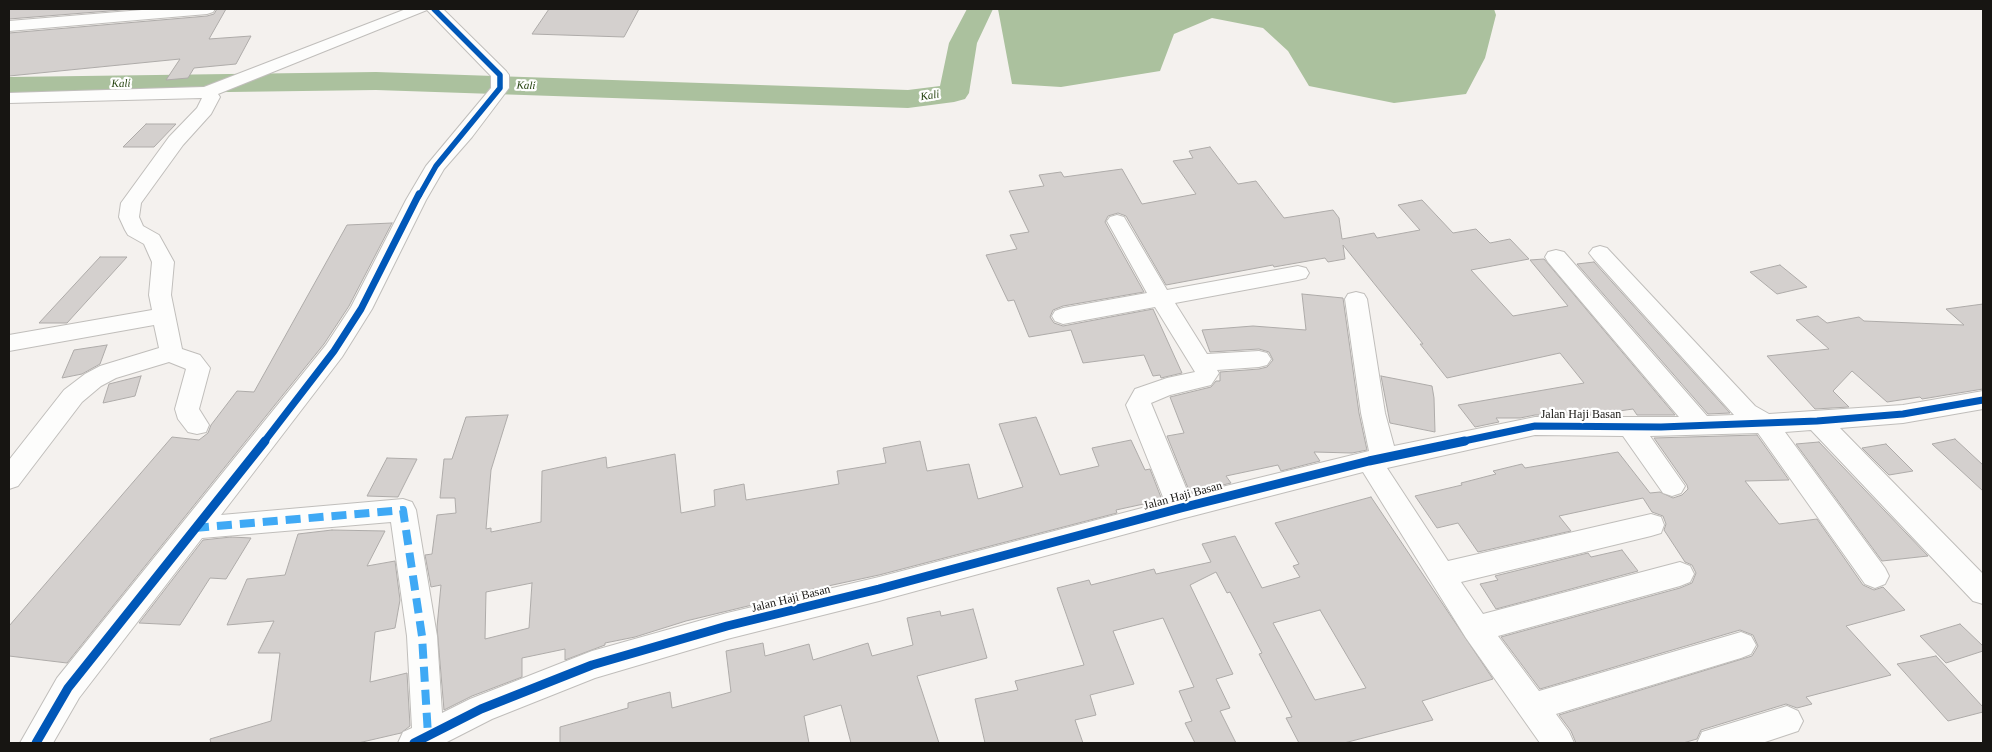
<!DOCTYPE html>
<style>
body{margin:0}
#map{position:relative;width:1992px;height:752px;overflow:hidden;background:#f4f1ee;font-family:Georgia,serif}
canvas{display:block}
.frame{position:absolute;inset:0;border:10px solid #171512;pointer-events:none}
</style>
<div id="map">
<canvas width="1992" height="752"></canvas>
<div class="frame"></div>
</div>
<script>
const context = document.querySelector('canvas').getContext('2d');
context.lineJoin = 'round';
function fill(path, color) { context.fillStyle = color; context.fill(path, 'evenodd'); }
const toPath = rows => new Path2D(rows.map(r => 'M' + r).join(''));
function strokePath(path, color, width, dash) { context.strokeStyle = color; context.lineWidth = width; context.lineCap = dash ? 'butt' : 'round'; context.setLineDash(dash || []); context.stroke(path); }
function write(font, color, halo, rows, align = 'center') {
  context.font = font + ' Georgia,serif'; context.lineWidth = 4.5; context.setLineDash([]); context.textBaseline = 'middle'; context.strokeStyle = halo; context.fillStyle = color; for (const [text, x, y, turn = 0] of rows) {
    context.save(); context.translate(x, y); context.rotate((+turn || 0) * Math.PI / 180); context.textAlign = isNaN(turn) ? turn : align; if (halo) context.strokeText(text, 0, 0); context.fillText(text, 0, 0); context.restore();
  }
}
fill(toPath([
 [998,9,1494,9,1496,15,1485,58,1466,94,1394,103,1309,86,1288,51,1263,28,1212,18,1174,34,1160,71,1061,87,1012,84]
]), '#abc19e');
fill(toPath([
 [967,9,993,9,977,43,969,93,965,99,954,102,908,108,376,90,9,95,9,77,376,72,908,90,940,86,949,43,967,9]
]), '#abc19e');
const building = toPath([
 [9,9,134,9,9,19,9,9],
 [217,9,226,9,209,39,251,36,236,64,194,68,188,78,166,80,180,59,9,76,9,33,207,16,214,14,217,9],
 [549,9,639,9,624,37,532,34,549,9],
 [146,124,176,124,154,147,123,147,146,124],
 [1210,147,1238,184,1256,181,1284,218,1333,210,1339,218,1342,239,1374,233,1377,238,1420,230,1398,205,1422,200,1453,233,1476,229,1490,243,1510,239,1529,259,1471,270,1513,316,1568,306,1530,260,1544,259,1675,415,1637,415,1633,409,1591,415,1535,415,1520,418,1496,418,1499,422,1475,427,1458,405,1584,383,1560,353,1447,378,1420,344,1423,344,1343,245,1345,259,1328,262,1325,258,1274,267,1273,265,1166,285,1126,216,1118,213,1108,216,1105,222,1144,292,1063,306,1053,310,1050,317,1054,323,1063,326,1153,309,1182,373,1161,378,1160,375,1153,376,1144,355,1083,363,1071,330,1029,337,1014,300,1008,301,986,255,1017,249,1010,235,1029,232,1009,191,1044,186,1039,175,1061,172,1064,177,1122,169,1142,204,1196,194,1173,161,1193,158,1189,151,1210,147],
 [392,223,349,306,324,344,67,663,9,656,9,626,172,437,199,440,208,433,211,425,237,391,254,392,347,225,392,223],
 [100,257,127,257,67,323,39,323,100,257],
 [1594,262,1730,413,1708,414,1577,264,1594,262],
 [1780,265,1807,287,1777,294,1750,272,1780,265],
 [1302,294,1343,298,1359,413,1367,450,1352,453,1314,452,1320,461,1281,471,1278,465,1226,476,1231,483,1190,493,1167,436,1184,433,1170,397,1211,387,1216,381,1220,381,1220,372,1259,369,1267,367,1273,360,1269,352,1259,349,1210,352,1202,330,1253,326,1306,330,1302,294],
 [1983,304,1983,389,1922,399,1920,397,1887,402,1852,371,1833,391,1849,407,1815,409,1767,356,1829,349,1796,320,1818,316,1827,323,1859,317,1864,321,1964,325,1946,309,1983,304],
 [107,345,100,364,82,374,62,378,74,350,107,345],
 [141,376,135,396,103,403,109,384,141,376],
 [1381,376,1432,386,1434,398,1435,432,1390,423,1381,376],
 [508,415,491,470,486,529,491,528,491,532,541,522,542,471,606,457,607,468,675,454,681,513,715,506,714,490,744,484,746,500,839,484,837,471,886,463,883,448,920,441,927,471,969,464,978,499,1023,487,999,424,1036,417,1060,475,1099,466,1092,448,1131,440,1145,470,1150,469,1162,500,1116,510,1117,513,879,575,777,597,777,599,686,621,635,637,605,643,605,645,565,660,565,649,522,658,522,677,472,696,444,710,437,627,441,585,431,587,425,555,432,554,437,515,456,513,455,498,440,498,444,459,452,459,466,417,508,415],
 [532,583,529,628,485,639,486,592,532,583],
 [1757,435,1789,480,1745,481,1779,524,1817,519,1863,585,1874,590,1883,587,1905,610,1846,626,1891,675,1806,697,1812,704,1797,708,1786,704,1701,730,1697,739,1683,743,1576,743,1571,731,1559,715,1752,656,1758,646,1753,635,1740,630,1540,689,1501,637,1680,588,1692,583,1696,573,1692,565,1685,562,1664,530,1666,524,1663,516,1652,512,1643,498,1559,516,1571,531,1478,552,1458,523,1437,528,1415,496,1462,485,1461,483,1496,474,1493,471,1522,464,1525,468,1618,452,1650,493,1660,492,1673,498,1682,495,1688,489,1687,485,1654,438,1757,435],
 [1955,439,1983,465,1983,491,1932,444,1955,439],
 [1819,442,1928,556,1882,561,1796,444,1819,442],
 [1886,444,1913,471,1889,475,1862,448,1886,444],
 [387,458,417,459,398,497,367,496,387,458],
 [1371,497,1493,679,1422,701,1433,720,1344,743,1299,743,1286,718,1292,717,1259,654,1262,653,1230,592,1227,593,1216,572,1190,585,1233,674,1216,679,1230,708,1220,711,1236,743,1195,743,1185,723,1192,721,1179,691,1194,687,1163,618,1113,631,1134,684,1090,695,1096,715,1075,720,1083,743,985,743,975,699,1018,690,1015,681,1084,665,1057,588,1089,580,1091,585,1154,569,1156,574,1211,562,1202,544,1235,536,1262,588,1300,577,1293,566,1299,564,1275,523,1371,497],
 [1320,610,1366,688,1315,700,1273,623,1320,610],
 [332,530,385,531,367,566,395,561,400,600,395,628,375,632,370,682,407,673,410,726,401,733,358,743,211,743,210,739,271,721,280,653,258,653,274,621,227,625,247,579,285,575,298,534,332,530],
 [231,537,251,538,226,579,210,578,180,625,139,623,203,540,231,537],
 [1622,550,1638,571,1496,609,1480,584,1498,580,1495,576,1588,553,1591,557,1622,550],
 [973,609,987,658,917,676,939,743,851,743,841,705,804,716,809,743,560,743,560,727,628,708,628,703,670,692,672,708,731,692,726,651,763,643,765,656,809,644,813,660,868,643,872,656,913,645,907,618,940,611,941,616,973,609],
 [1960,624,1983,646,1983,651,1946,663,1920,636,1960,624],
 [1936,656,1983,707,1983,712,1948,721,1897,664,1936,656]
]);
fill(building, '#d4d0ce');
strokePath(building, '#aeaba9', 1);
const minor = toPath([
 [154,9,215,9,213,12,207,14,9,31,9,21,154,9],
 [406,9,443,9,506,71,509,75,509,88,472,137,444,169,426,200,372,309,342,357,221,515,403,499,412,502,416,510,437,636,442,713,470,699,592,651,727,613,879,577,1165,502,1126,405,1135,389,1167,378,1195,372,1155,307,1063,324,1055,321,1052,316,1055,311,1063,308,1147,293,1107,221,1110,217,1117,215,1124,217,1167,290,1298,266,1306,268,1309,273,1306,278,1298,280,1175,303,1207,354,1259,351,1267,353,1271,359,1267,365,1259,367,1217,370,1219,373,1211,385,1170,395,1151,403,1189,495,1369,451,1361,413,1345,299,1348,294,1356,292,1364,294,1367,299,1385,413,1394,446,1535,417,1679,417,1548,262,1545,257,1548,252,1556,250,1564,252,1707,416,1734,415,1593,258,1589,253,1593,248,1600,246,1607,248,1755,406,1769,414,1903,405,1983,391,1983,409,1903,423,1840,428,1983,574,1983,604,1973,601,1811,430,1785,432,1885,568,1889,576,1885,584,1875,588,1865,584,1758,433,1650,436,1685,486,1681,493,1672,496,1663,493,1623,436,1535,435,1387,468,1448,561,1651,514,1661,517,1664,525,1661,533,1651,536,1461,582,1483,614,1680,562,1690,566,1694,574,1690,582,1680,586,1498,636,1539,691,1741,632,1751,636,1756,645,1751,654,1741,658,1556,714,1569,732,1574,743,1540,743,1466,638,1363,472,1181,519,879,601,727,639,595,678,492,719,445,743,398,743,403,732,412,728,407,636,391,522,202,538,79,698,53,743,20,743,57,678,326,345,351,307,406,200,426,166,491,88,491,76,427,10,218,94,220,97,211,114,183,145,141,203,139,217,143,226,159,235,174,262,171,295,182,349,200,355,210,368,199,409,209,425,206,432,197,434,188,432,178,419,175,409,186,369,184,368,169,362,116,378,101,386,82,402,18,486,9,489,9,460,64,390,85,374,100,366,159,348,154,325,9,351,9,335,152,310,149,295,152,262,144,244,128,235,125,230,119,217,121,203,169,137,197,108,202,98,9,103,9,93,204,87,406,9],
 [1787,706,1798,711,1803,721,1798,731,1762,743,1697,743,1702,732,1787,706]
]);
strokePath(minor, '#c0bebb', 2);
fill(minor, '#fdfdfc');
strokePath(toPath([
 [194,528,403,510,422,636,428,735]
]), '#3fa9f5', 8, [15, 8]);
strokePath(toPath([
 [419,196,436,166,500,88,500,75,434,9]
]), '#0057b8', 5.5);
strokePath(toPath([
 [264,442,334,351,361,309,419,194],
 [1459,442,1535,426,1661,427,1817,421,1903,414,1983,400]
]), '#0057b8', 7);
strokePath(toPath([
 [36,743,68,688,265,441],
 [414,743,481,709,592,665,727,626,879,589,1181,508,1369,461,1465,441]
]), '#0057b8', 9);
write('italic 11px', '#24420e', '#fff', [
 ["Kali",121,84,-1],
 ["Kali",526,86,2],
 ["Kali",930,96,-9]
]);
write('12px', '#171512', '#fff', [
 ["Jalan Haji Basan",1581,415],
 ["Jalan Haji Basan",1183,496,-15],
 ["Jalan Haji Basan",791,599,-14]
]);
</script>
